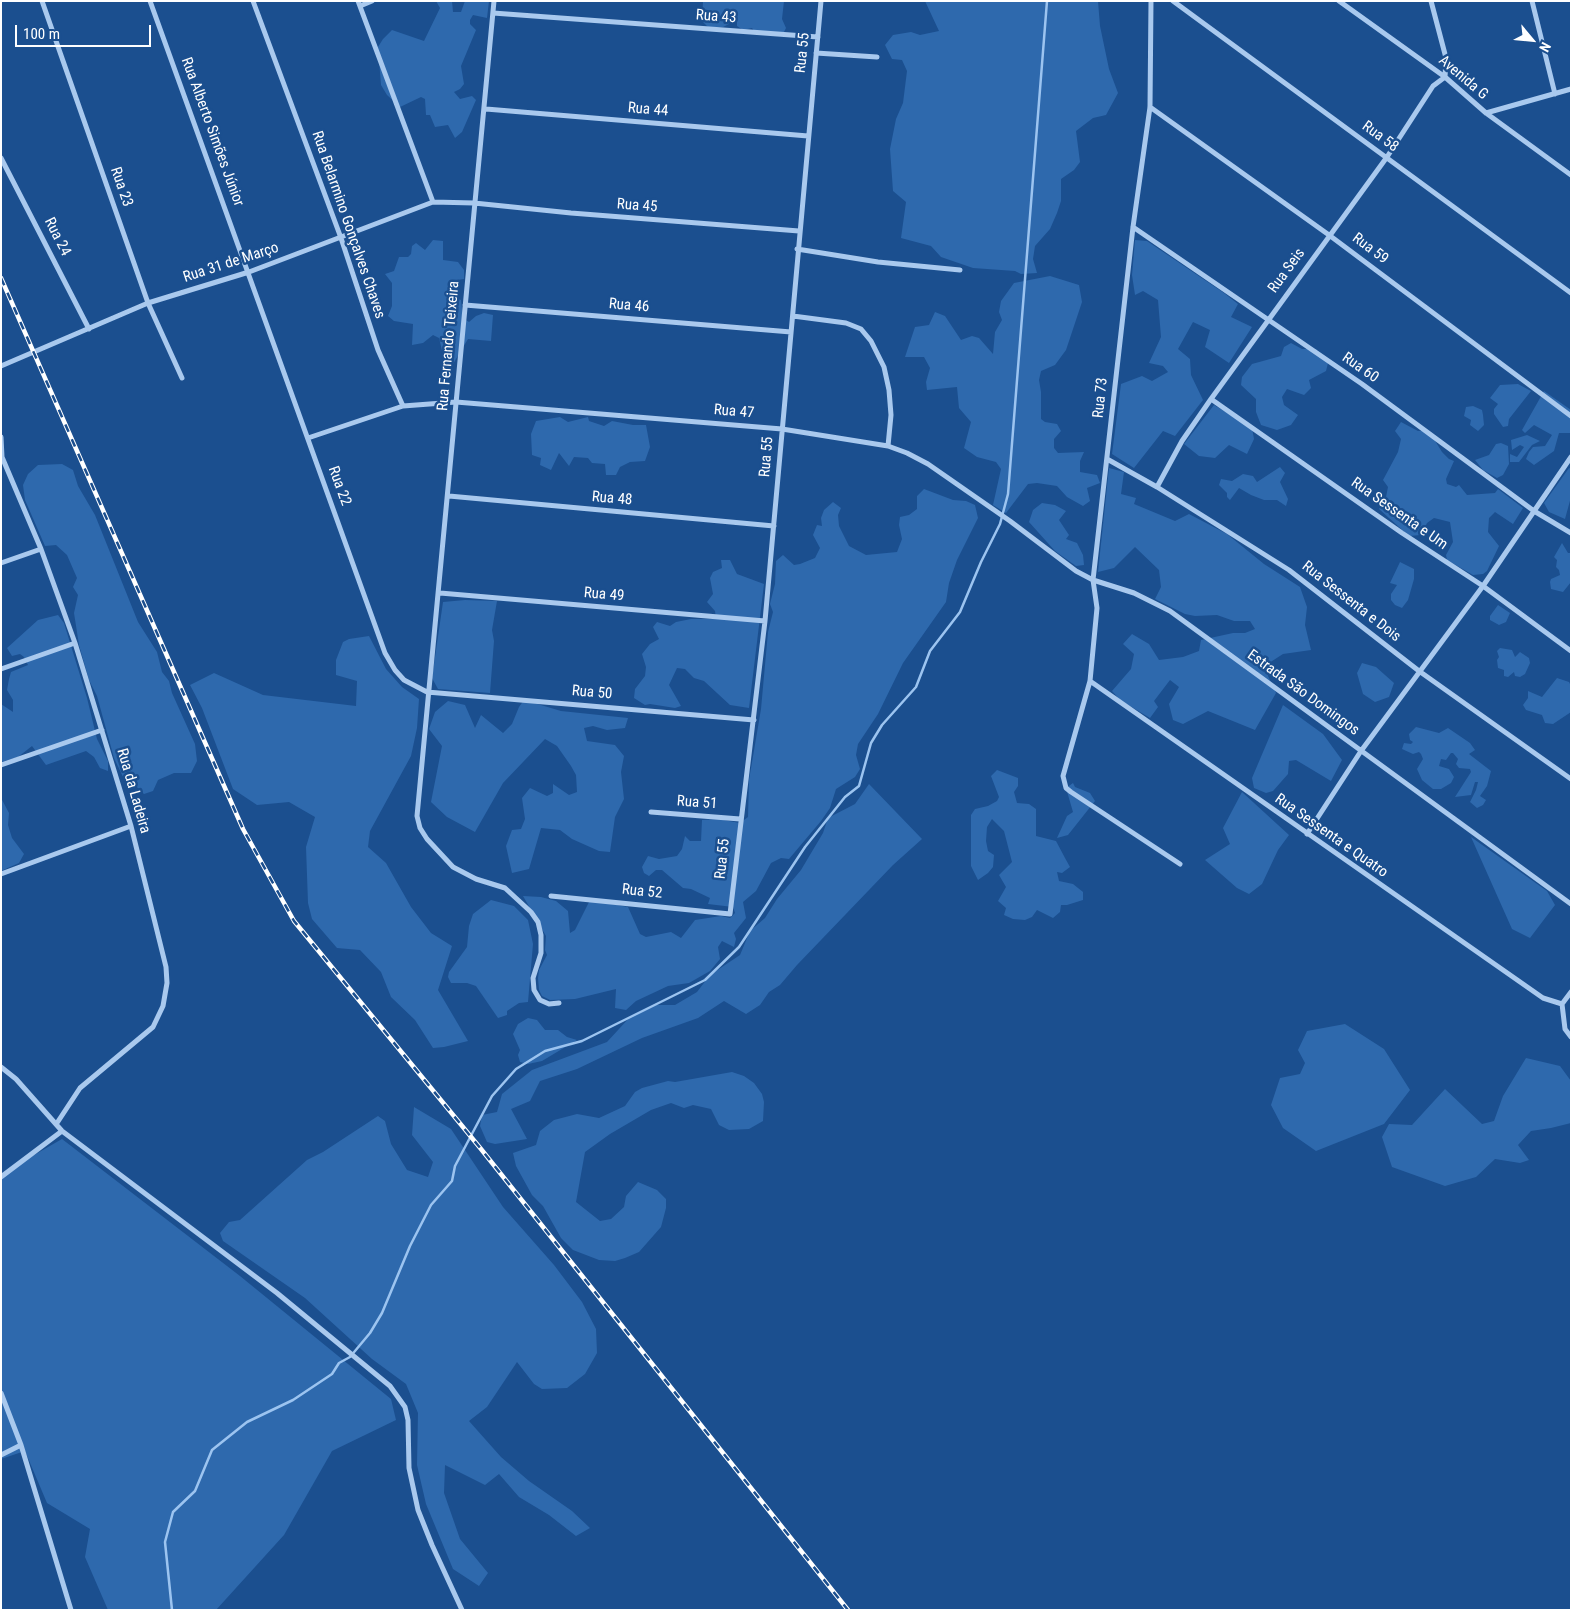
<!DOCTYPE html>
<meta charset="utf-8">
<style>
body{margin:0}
#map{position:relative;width:1572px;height:1611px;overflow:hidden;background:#1b4f8f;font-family:"Roboto Condensed",sans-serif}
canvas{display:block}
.frame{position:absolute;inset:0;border:2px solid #fff;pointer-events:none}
.north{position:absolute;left:1507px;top:15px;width:50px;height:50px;-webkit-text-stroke:4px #1b4f8f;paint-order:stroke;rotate:118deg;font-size:14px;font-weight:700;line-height:20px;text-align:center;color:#fff}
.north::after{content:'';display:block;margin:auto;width:18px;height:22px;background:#fff;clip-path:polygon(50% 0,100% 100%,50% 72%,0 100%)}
.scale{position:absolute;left:15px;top:25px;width:136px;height:22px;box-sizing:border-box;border:2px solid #fff;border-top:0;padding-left:6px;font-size:15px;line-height:18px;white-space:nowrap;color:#fff;-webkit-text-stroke:4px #1b4f8f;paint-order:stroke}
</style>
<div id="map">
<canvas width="1572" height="1611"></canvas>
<div class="frame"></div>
<div class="north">N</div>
<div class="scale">100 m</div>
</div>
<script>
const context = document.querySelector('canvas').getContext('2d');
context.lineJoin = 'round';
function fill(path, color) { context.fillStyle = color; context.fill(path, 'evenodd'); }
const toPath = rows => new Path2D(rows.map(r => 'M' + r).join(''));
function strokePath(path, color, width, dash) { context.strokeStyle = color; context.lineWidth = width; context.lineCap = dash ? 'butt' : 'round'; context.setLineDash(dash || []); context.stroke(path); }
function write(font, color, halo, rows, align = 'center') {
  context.font = font + ' "Roboto Condensed",sans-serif'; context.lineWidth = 5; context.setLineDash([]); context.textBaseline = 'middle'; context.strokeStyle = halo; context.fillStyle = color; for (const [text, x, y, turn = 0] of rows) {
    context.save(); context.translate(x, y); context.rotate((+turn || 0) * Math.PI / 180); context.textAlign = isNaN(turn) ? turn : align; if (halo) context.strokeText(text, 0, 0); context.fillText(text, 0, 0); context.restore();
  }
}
fill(toPath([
 [436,1,452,1,453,12,461,12,465,1,489,1,487,18,473,15,470,20,470,24,476,30,461,66,464,84,460,89,454,92,460,99,472,96,476,100,462,132,455,138,448,125,435,127,430,115,426,115,425,99,421,97,400,107,387,95,381,85,378,47,383,39,392,30,424,41,440,8],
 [703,1,784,1,782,19,786,28,784,32,757,35,752,28,743,30,737,26,737,16,731,16,729,24,723,27,708,27,702,21],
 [925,1,1098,1,1100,26,1109,69,1118,93,1106,115,1093,118,1076,131,1080,162,1074,170,1061,179,1061,201,1057,213,1050,229,1035,246,1033,259,1037,273,1021,274,1015,271,973,268,941,257,931,246,901,238,906,202,893,191,890,149,896,119,903,103,907,71,902,60,892,59,885,45,893,35,911,32,920,35,939,31],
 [433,240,443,241,443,260,458,262,464,270,464,279,457,280,450,295,461,300,463,318,469,322,476,316,484,313,493,315,491,341,468,339,453,364,444,359,439,338,433,335,423,343,412,345,413,324,394,321,388,316,392,306,392,283,385,274,394,271,399,257,408,257,411,254,412,246,416,243,425,250],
 [1135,240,1147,241,1224,293,1238,304,1231,317,1252,327,1229,363,1205,347,1210,330,1193,322,1178,349,1190,359,1191,375,1203,400,1175,436,1163,431,1134,468,1112,454,1121,384,1142,376,1152,381,1168,372,1163,366,1149,363,1161,337,1158,300,1143,291,1135,295,1132,275],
 [1050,276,1079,285,1082,302,1066,350,1055,365,1041,371,1039,380,1041,392,1041,419,1045,422,1057,424,1061,431,1054,439,1054,448,1058,453,1084,452,1080,461,1080,472,1097,475,1100,483,1087,488,1090,501,1083,506,1067,497,1057,486,1037,483,1028,484,1006,513,993,505,1001,469,996,462,977,457,964,448,971,422,959,408,957,387,927,390,926,382,930,368,924,357,905,357,915,327,929,325,935,312,945,316,961,340,972,336,979,338,993,354,995,332,1002,320,999,312,1001,301,1014,283],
 [1291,343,1302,349,1316,349,1328,363,1326,371,1309,380,1311,388,1304,395,1287,389,1282,397,1284,405,1298,415,1291,425,1277,430,1261,425,1256,412,1256,399,1241,385,1242,377,1252,364,1281,356,1284,347],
 [1518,384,1531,391,1509,419,1508,426,1503,427,1494,414,1494,409,1498,404,1490,398,1500,385],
 [1544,391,1571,410,1571,433,1559,433,1554,451,1534,465,1526,459,1529,452,1533,447,1545,446,1552,435,1534,425,1525,433,1522,430],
 [1214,405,1252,428,1254,439,1247,454,1229,445,1215,458,1199,456,1184,444],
 [1473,406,1482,410,1483,415,1484,425,1478,431,1470,425,1471,420,1464,416,1466,407],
 [560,417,568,422,588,417,589,421,604,426,612,421,633,425,646,425,650,447,645,461,630,462,620,467,616,475,606,475,605,464,592,463,588,458,574,457,569,466,559,453,551,470,540,465,541,458,532,455,531,434,536,421],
 [1401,422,1418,431,1429,431,1442,452,1449,459,1454,461,1446,479,1447,484,1456,487,1459,485,1467,495,1495,493,1498,489,1523,508,1513,524,1495,512,1489,518,1488,532,1499,546,1487,571,1483,574,1473,575,1447,560,1446,555,1453,542,1450,522,1434,518,1427,523,1421,535,1409,536,1379,509,1386,497,1388,487,1383,480,1398,452,1401,439,1395,431],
 [1527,435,1540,441,1532,445,1519,462,1510,462,1510,454,1517,457,1524,447,1520,445,1512,450,1511,440],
 [1501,443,1508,446,1509,464,1503,475,1497,478,1483,470,1475,460,1489,455,1496,444],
 [62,464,73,470,78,486,95,515,138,622,157,652,162,672,169,681,172,693,195,744,197,761,191,773,174,773,158,780,153,791,144,794,134,784,124,779,114,758,97,696,89,680,79,645,74,613,78,595,73,587,77,578,67,555,56,545,45,546,25,500,23,485,28,474,38,465],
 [1280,467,1285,473,1280,482,1288,499,1286,506,1277,500,1264,500,1251,495,1239,488,1230,500,1227,497,1227,493,1219,485,1221,479,1232,481,1243,474,1253,476,1257,482],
 [1109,468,1124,472,1121,494,1136,498,1134,504,1175,521,1189,514,1227,534,1264,564,1300,587,1307,607,1305,625,1311,650,1283,654,1269,663,1268,676,1276,693,1255,730,1208,711,1183,724,1173,720,1169,704,1179,687,1170,680,1154,701,1158,707,1150,718,1120,700,1112,691,1131,669,1134,654,1123,644,1132,634,1149,644,1159,660,1183,657,1199,651,1201,640,1233,633,1245,633,1255,629,1250,621,1234,621,1217,615,1195,616,1185,614,1155,599,1161,587,1159,570,1135,547,1114,568,1098,572],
 [1569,468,1571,469,1571,497,1565,519,1549,512,1544,503],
 [924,489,953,500,966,501,975,505,978,518,957,560,949,583,946,602,903,663,878,714,858,744,856,755,860,769,855,777,836,789,830,808,821,821,789,859,781,858,771,863,756,891,743,902,746,918,734,933,736,939,734,947,722,941,718,947,720,959,710,971,689,983,668,986,636,1001,626,1010,615,1008,616,989,575,999,550,1000,542,996,539,990,538,978,539,970,547,955,545,950,546,936,523,896,541,897,556,901,568,911,570,933,575,930,590,900,628,907,640,934,646,937,671,932,681,938,695,920,721,916,730,918,735,913,733,907,708,904,710,898,691,889,683,888,662,870,656,870,649,876,644,873,642,867,648,856,659,859,677,856,682,849,685,836,690,841,701,841,702,820,718,819,740,823,748,817,749,780,761,709,768,632,773,612,770,604,775,584,776,561,783,555,794,565,800,564,815,558,820,548,813,535,817,525,822,526,821,518,824,510,833,502,841,508,838,515,839,526,849,546,866,555,897,552,902,539,899,525,900,517,909,515,917,509,917,496],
 [1042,503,1055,505,1066,511,1059,520,1069,535,1066,539,1077,543,1083,555,1084,565,1076,566,1055,551,1029,522,1033,510],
 [1562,543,1568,553,1571,553,1571,582,1563,592,1551,589,1550,582,1551,579,1560,575,1559,570,1556,567,1557,560,1554,557],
 [721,560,730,560,737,574,764,584,749,708,730,705,704,681,694,678,685,669,677,668,669,685,681,706,675,708,650,704,645,705,634,698,635,689,645,676,646,667,642,654,650,644,659,639,653,627,657,622,670,626,676,622,691,619,716,619,715,611,707,602,713,594,710,578,713,572,722,568],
 [1400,562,1414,569,1414,579,1408,600,1402,608,1395,605,1391,600,1391,594,1397,585,1390,583],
 [465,600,497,601,492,630,494,641,490,693,438,689,432,678,443,602],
 [1498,605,1510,613,1506,622,1499,625,1490,620,1490,616],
 [58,615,64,623,87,698,97,739,108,761,108,771,100,768,94,757,86,751,46,765,32,746,18,757,1,762,1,704,13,712,13,700,7,690,9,679,11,672,28,665,24,657,20,654,12,656,7,648,38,620],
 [369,636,386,669,402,687,419,699,417,728,411,756,370,831,368,847,386,863,411,907,431,933,452,946,438,990,468,1041,444,1047,433,1048,415,1020,391,997,381,972,360,950,337,948,312,919,308,903,306,847,315,817,289,802,257,805,233,789,202,708,190,685,214,673,263,695,356,706,357,681,336,675,336,660,343,642,349,639],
 [1500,648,1512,650,1515,657,1520,652,1529,658,1530,663,1525,674,1520,677,1515,676,1514,672,1508,677,1504,676,1504,670,1498,668,1497,660,1499,657,1497,651],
 [1362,663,1376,667,1394,683,1389,697,1375,702,1363,694,1357,673],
 [1557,678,1569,682,1571,686,1571,712,1553,724,1545,723,1542,715,1526,710,1523,705,1528,698,1528,691,1542,697],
 [524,700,561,711,628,718,625,728,607,730,593,726,584,728,587,741,615,745,624,756,621,772,624,799,615,817,610,852,599,851,572,839,560,830,541,828,529,869,512,873,506,846,512,830,521,829,525,819,522,798,530,788,547,796,553,793,553,784,569,795,577,792,576,775,571,766,557,746,545,739,503,783,475,832,447,817,431,802,442,746,429,729,435,712,448,701,465,705,475,728,481,715,503,733,512,724,519,707],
 [1283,705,1323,734,1342,760,1331,781,1296,760,1289,761,1288,774,1273,791,1266,793,1254,788,1252,778],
 [1416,727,1439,733,1448,728,1470,743,1475,750,1469,754,1491,771,1487,786,1480,796,1486,800,1483,805,1477,808,1470,802,1476,790,1478,782,1475,782,1471,795,1455,797,1471,772,1470,769,1459,768,1456,764,1458,759,1453,753,1451,753,1446,760,1441,759,1439,766,1449,769,1454,777,1451,783,1441,789,1433,789,1422,780,1417,769,1423,759,1421,754,1419,752,1413,754,1402,749,1404,743,1411,744,1413,742,1410,740,1409,734],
 [997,770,1018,778,1018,786,1014,792,1017,803,1029,804,1036,809,1036,836,1056,841,1065,858,1070,867,1062,873,1057,872,1059,881,1073,884,1083,892,1083,900,1067,905,1061,905,1060,912,1053,918,1037,910,1032,917,1025,920,1013,919,1004,915,1006,908,998,901,1006,887,999,875,1012,862,1004,831,992,819,987,827,986,841,988,851,994,855,993,867,988,873,978,880,971,866,971,815,975,809,988,806,997,801,999,797,991,776],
 [1073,783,1075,787,1090,793,1095,801,1068,835,1057,838,1067,816,1073,812,1066,788],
 [869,784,922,839,893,865,797,965,780,985,769,992,760,1005,746,1014,724,1001,698,1018,642,1038,577,1069,540,1081,530,1101,511,1109,527,1139,495,1144,487,1142,480,1126,482,1115,497,1112,502,1094,532,1070,607,1042,630,1017,655,1005,675,1005,697,992,710,975,740,955,750,931,765,918,777,899,801,870,823,833,828,818,855,804],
 [1242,792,1289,835,1278,850,1262,884,1249,894,1237,888,1205,860,1230,844,1223,828],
 [1,798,9,813,8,825,12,838,24,854,19,863,1,871],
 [1471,837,1547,891,1555,905,1530,938,1512,929],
 [491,900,514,906,528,920,533,944,528,1002,519,1003,507,1011,507,1015,498,1018,476,986,467,983,451,983,448,977,449,972,467,947,469,926,473,914],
 [528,1018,537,1020,545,1030,558,1030,567,1037,577,1040,542,1061,528,1064,520,1062,518,1055,520,1050,513,1034,518,1024],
 [1345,1024,1384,1049,1410,1090,1384,1124,1316,1151,1283,1128,1271,1105,1280,1078,1300,1074,1305,1063,1298,1050,1307,1031],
 [1526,1058,1560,1066,1571,1081,1571,1123,1551,1128,1531,1131,1518,1145,1529,1160,1520,1163,1495,1159,1476,1177,1445,1186,1392,1167,1382,1137,1389,1124,1412,1125,1445,1089,1482,1124,1494,1121,1503,1096],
 [732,1072,744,1076,754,1083,762,1094,764,1102,763,1121,749,1129,729,1130,719,1125,711,1109,693,1105,684,1108,671,1103,651,1110,610,1134,585,1152,576,1202,600,1221,611,1219,624,1207,626,1196,638,1182,657,1190,666,1199,666,1208,661,1227,639,1252,625,1258,615,1261,599,1260,573,1250,561,1238,543,1206,532,1195,516,1166,513,1153,536,1145,540,1131,554,1120,577,1114,599,1118,625,1106,635,1092,642,1088,668,1081,675,1082],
 [414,1107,451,1129,503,1207,554,1265,582,1302,596,1329,597,1353,585,1374,567,1388,542,1389,534,1384,517,1362,487,1407,469,1421,501,1457,529,1481,572,1511,590,1528,576,1536,549,1515,519,1497,499,1474,485,1485,445,1465,444,1493,460,1539,488,1573,479,1586,453,1569,426,1504,417,1465,418,1413,406,1384,372,1359,305,1298,223,1241,220,1233,229,1222,240,1220,307,1160,323,1152,378,1116,385,1121,391,1144,407,1170,428,1177,433,1162,412,1135],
 [62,1139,240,1276,391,1399,396,1420,332,1451,284,1535,216,1610,108,1610,85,1557,90,1529,47,1503,25,1451,1,1459,1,1174]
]), '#2e69ad');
strokePath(toPath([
 [172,1610,165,1542,173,1512,195,1491,212,1450,247,1422,293,1400,332,1374,339,1363,350,1357,370,1333,382,1313,410,1246,431,1205,452,1181,455,1166,492,1096,516,1069,545,1051,582,1041,705,980,739,947,805,847,845,797,859,786,871,743,882,725,916,687,930,651,960,612,981,562,1000,524,1008,494,1047,1]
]), '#9cc4f0', 2.5);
strokePath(toPath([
 [42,1,148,303,182,378],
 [150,1,385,653,395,670,404,680,427,692,754,720],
 [253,1,341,238,378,350,403,406,456,402,782,429,888,446,907,453,928,464,1010,521,1076,571,1093,580,1134,593,1170,611,1571,904],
 [358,1,433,202],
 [494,1,417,816,420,828,427,839,453,867,476,879,505,888,531,912,538,922,541,935,541,953,533,978,534,990,540,1000,549,1004,559,1003],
 [1151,1,1150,107,1133,227,1093,580,1097,608,1090,681,1063,776,1066,788,1071,792,1180,864],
 [1173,1,1571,293],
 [1339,1,1445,77,1486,113,1571,175],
 [1532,1,1555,94],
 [360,6,372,1],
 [493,13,818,37],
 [816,53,877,57],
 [1150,107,1329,235,1571,416],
 [486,109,808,136],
 [1486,113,1571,89],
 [1,158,89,329],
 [1133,227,1362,384,1534,511,1571,533],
 [797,249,878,262,960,270],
 [465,305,791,332],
 [793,316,846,323,861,329,871,341,884,367,889,390,891,415,888,446],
 [1,366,148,303,249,272,433,202,474,203,571,213,799,231],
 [1211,399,1402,533,1483,586,1571,651],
 [1,437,2,457,41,549,75,643,131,826,166,967,167,983,163,1006,153,1027,80,1088,57,1123],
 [308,438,403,406],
 [1107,459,1157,487,1289,570,1419,671,1571,779],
 [1157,487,1182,441,1211,399,1387,157,1433,86,1445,77,1446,58,1431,1],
 [449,496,774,526],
 [1,563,41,549],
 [440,593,765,621],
 [1,669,75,643],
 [1090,681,1543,998,1562,1004],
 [1,765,102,730],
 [651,812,740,819],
 [1307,834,1361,751,1483,586,1571,457],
 [1,874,131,826],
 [551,896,730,914,765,621,821,1],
 [1562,1004,1565,1029,1571,1037],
 [1562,1004,1571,992],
 [1,1067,16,1079,62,1131,277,1293,390,1386,405,1407,408,1420,409,1468,418,1510,432,1545,462,1610],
 [1,1177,62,1131],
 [1,1393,21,1445,71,1610],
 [1,1455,21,1445]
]), '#a9c9ee', 5);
const rail = toPath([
 [1,278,243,829,294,921,481,1149,848,1610]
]);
strokePath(rail, '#fff', 4.5);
strokePath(rail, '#1b4f8f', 2.5, [8]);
write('15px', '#fff', '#1b4f8f', [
 ["Rua 43",716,17,4],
 ["Rua 55",803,53,-84],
 ["Avenida G",1463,78,40],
 ["Rua 44",648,110,5],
 ["Rua Alberto Simões Júnior",212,132,70],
 ["Rua 58",1380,137,36],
 ["Rua 23",121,187,71],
 ["Rua 45",637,206,4],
 ["Rua Belarmino Gonçalves Chaves",348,225,71],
 ["Rua 24",57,237,63],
 ["Rua 59",1370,249,37],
 ["Rua 31 de Março",231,263,-18],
 ["Rua Seis",1287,271,-54],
 ["Rua 46",629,306,5],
 ["Rua Fernando Teixeira",449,346,-85],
 ["Rua 60",1360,368,35],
 ["Rua 73",1101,398,-84],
 ["Rua 47",734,412,5],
 ["Rua 55",767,457,-85],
 ["Rua 22",339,486,70],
 ["Rua 48",612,499,5],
 ["Rua Sessenta e Um",1399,514,35],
 ["Rua 49",604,595,5],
 ["Rua Sessenta e Dois",1351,602,38],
 ["Rua 50",592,693,5],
 ["Estrada São Domingos",1303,693,36],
 ["Rua da Ladeira",133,791,74],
 ["Rua 51",697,803,4],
 ["Rua Sessenta e Quatro",1331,836,35],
 ["Rua 55",723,859,-84],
 ["Rua 52",642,892,6]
]);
</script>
